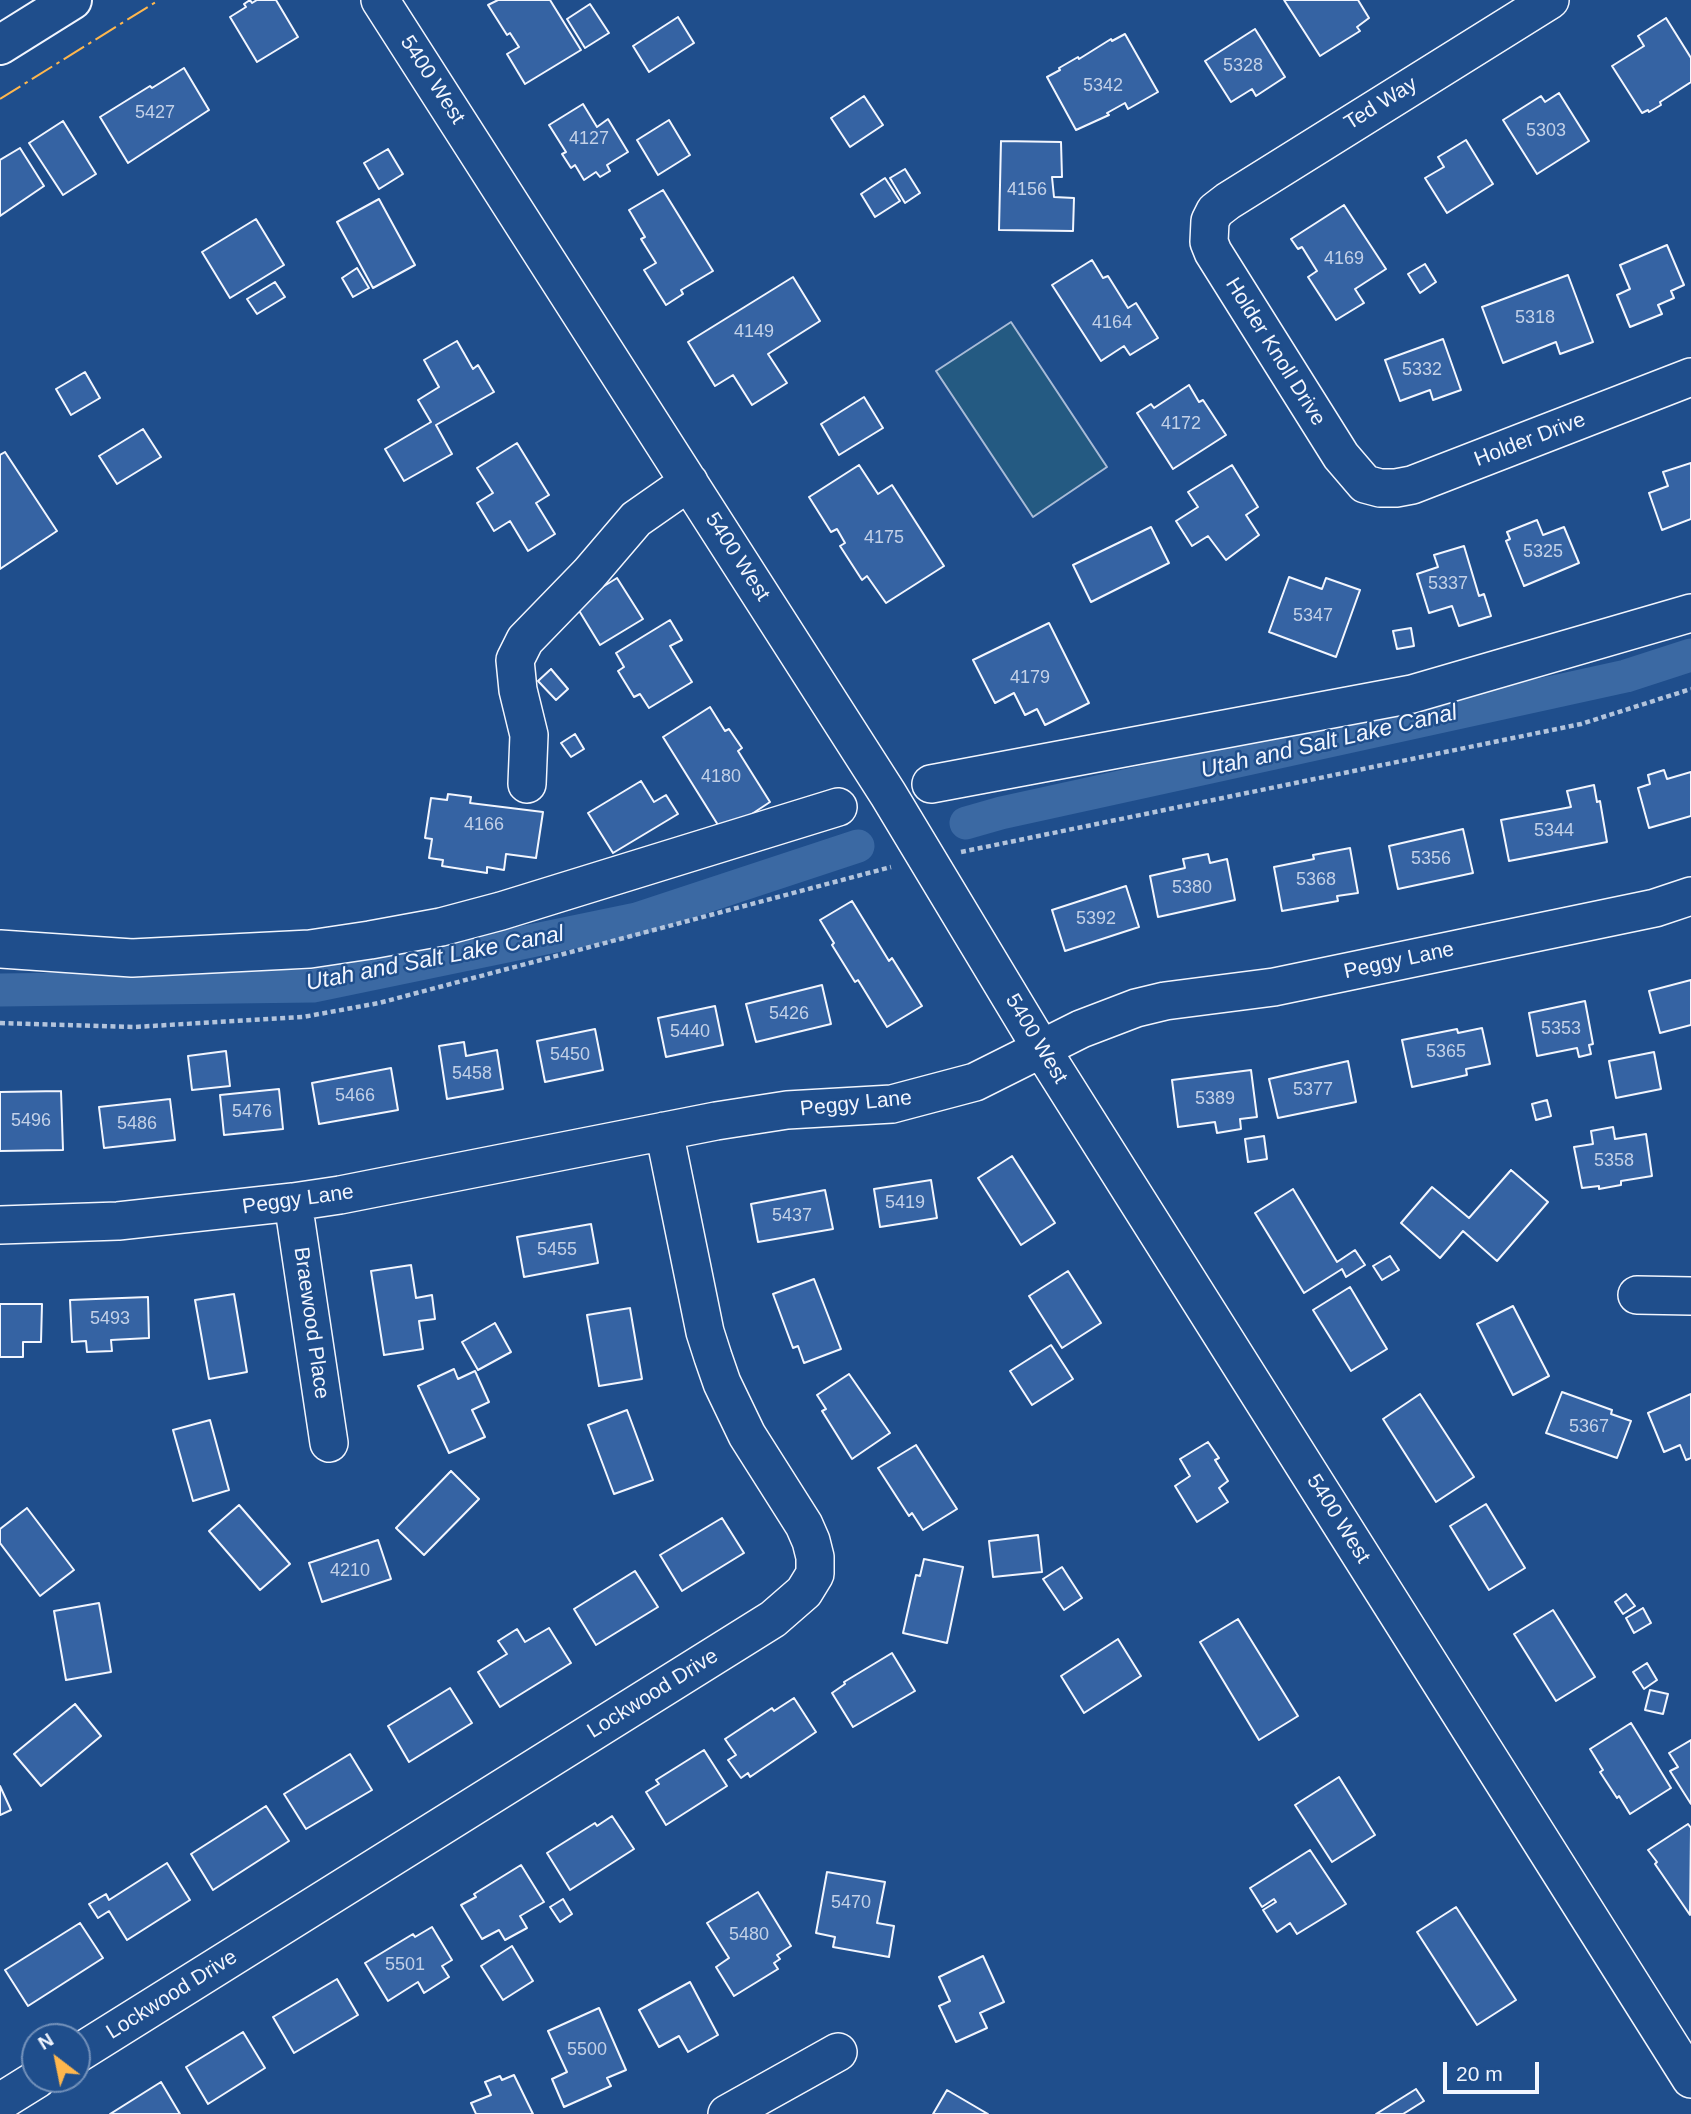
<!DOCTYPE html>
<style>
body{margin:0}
#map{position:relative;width:1691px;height:2114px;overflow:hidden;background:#1f4e8c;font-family:Helvetica,sans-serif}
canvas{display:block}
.north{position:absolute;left:21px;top:2023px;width:70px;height:70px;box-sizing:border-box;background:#1f4e8c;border:2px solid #7391ba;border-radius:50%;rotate:328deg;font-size:19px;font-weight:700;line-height:28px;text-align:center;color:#f2f6ff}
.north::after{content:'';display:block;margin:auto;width:24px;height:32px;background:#ffb74d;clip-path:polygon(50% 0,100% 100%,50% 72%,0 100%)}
.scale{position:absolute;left:1443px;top:2062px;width:96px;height:32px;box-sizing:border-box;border:4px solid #f2f6ff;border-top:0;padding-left:9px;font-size:21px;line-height:24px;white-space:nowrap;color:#f2f6ff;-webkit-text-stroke:5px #1f4e8c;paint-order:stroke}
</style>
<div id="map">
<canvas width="1691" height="2114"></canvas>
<div class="north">N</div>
<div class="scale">20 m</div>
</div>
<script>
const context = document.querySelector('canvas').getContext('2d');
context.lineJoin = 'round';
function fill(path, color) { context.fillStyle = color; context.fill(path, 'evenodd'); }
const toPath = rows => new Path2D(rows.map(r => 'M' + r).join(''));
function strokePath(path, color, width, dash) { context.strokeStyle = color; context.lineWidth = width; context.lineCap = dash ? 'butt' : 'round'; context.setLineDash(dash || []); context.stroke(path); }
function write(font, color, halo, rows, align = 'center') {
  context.font = font + ' Helvetica,sans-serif'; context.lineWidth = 5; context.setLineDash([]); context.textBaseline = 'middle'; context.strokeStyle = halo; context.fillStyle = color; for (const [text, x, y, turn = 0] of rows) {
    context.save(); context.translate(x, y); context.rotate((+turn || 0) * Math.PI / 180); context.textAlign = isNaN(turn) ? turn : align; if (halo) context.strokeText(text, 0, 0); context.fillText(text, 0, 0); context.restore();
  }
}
const green = toPath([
 [1011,322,1107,467,1033,517,936,371,1011,322]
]);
fill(green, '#245a82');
strokePath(green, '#a8bbd7', 2);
strokePath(toPath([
 [966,823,1001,813,1626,676,1691,655],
 [0,990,313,986,637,919,858,846]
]), '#3b69a3', 33);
const building = toPath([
 [250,0,252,3,257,0,276,0,298,37,257,62,230,17,246,7,244,4,250,0],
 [498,0,550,0,581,50,525,84,507,54,519,47,510,33,507,35,488,5,498,0],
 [1284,0,1358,0,1369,18,1357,27,1360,31,1320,56,1284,0],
 [590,4,609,33,585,48,567,19,590,4],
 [678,17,694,43,649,72,633,46,678,17],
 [1666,18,1691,58,1691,82,1660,102,1661,105,1649,112,1648,110,1642,113,1612,66,1644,46,1638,36,1666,18],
 [1255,29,1285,77,1256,96,1252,89,1231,102,1205,61,1255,29],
 [1125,34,1158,92,1128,109,1125,103,1107,113,1109,115,1076,130,1047,77,1060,70,1059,68,1078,57,1079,59,1111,39,1112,41,1125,34],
 [184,68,209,110,128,163,100,117,150,86,152,88,184,68],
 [1559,93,1589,141,1537,174,1503,120,1541,96,1545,102,1559,93],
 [864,96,883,125,850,147,831,118,864,96],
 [583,104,597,127,608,119,628,152,607,165,610,171,600,177,596,172,584,180,575,165,571,168,562,154,566,152,549,125,583,104],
 [669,120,690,155,658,175,637,140,669,120],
 [63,121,96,174,63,195,29,143,63,121],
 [1466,140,1493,184,1447,213,1425,178,1444,167,1438,157,1466,140],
 [1001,141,1061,142,1062,177,1052,177,1054,197,1074,198,1073,231,999,230,1001,141],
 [20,148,44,186,0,216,0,160,20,148],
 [388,149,403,174,379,189,364,163,388,149],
 [905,169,920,193,905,203,890,178,905,169],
 [885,178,900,201,875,217,861,194,885,178],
 [663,190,713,271,681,290,683,294,666,305,644,270,656,263,641,239,645,237,629,210,663,190],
 [379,199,415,265,373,288,337,222,379,199],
 [1344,205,1386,269,1355,289,1364,303,1336,320,1308,277,1317,271,1302,247,1298,249,1291,239,1344,205],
 [256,219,284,265,230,298,202,252,256,219],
 [1667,245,1684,285,1671,291,1674,298,1658,305,1662,314,1630,327,1617,295,1630,289,1620,265,1667,245],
 [1092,260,1103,278,1108,276,1128,308,1136,303,1158,338,1130,355,1124,346,1101,361,1052,285,1092,260],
 [1425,264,1436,282,1420,293,1408,274,1425,264],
 [357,268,369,288,353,297,342,278,357,268],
 [1568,275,1593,342,1560,354,1556,342,1503,363,1482,307,1568,275],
 [793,277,820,321,768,354,787,383,752,405,733,375,715,386,688,342,793,277],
 [275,282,285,297,257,314,247,299,275,282],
 [1443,339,1461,390,1433,400,1430,390,1400,401,1385,360,1443,339],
 [457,341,473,369,478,365,494,392,436,425,452,454,404,481,385,449,431,422,418,400,439,387,424,360,457,341],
 [85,372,100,398,71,415,56,389,85,372],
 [1189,385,1199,402,1203,400,1226,435,1173,469,1137,413,1151,404,1154,408,1189,385],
 [864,397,883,428,839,455,821,424,864,397],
 [143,429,161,457,117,484,99,456,143,429],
 [517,443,549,495,536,503,555,534,528,551,510,521,494,531,477,503,493,493,477,468,517,443],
 [5,452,57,531,0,569,0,455,5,452],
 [1691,463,1691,519,1662,530,1649,493,1668,486,1663,472,1691,463],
 [859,465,878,494,892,485,944,566,886,603,867,576,862,580,840,546,845,543,837,529,831,532,809,497,859,465],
 [1232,465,1258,507,1246,515,1259,535,1226,560,1208,536,1192,546,1176,521,1198,507,1188,492,1232,465],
 [1537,520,1543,535,1564,527,1579,563,1524,586,1506,541,1510,539,1507,532,1537,520],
 [1151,527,1169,563,1091,602,1073,565,1151,527],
 [1464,546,1479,596,1484,594,1491,616,1459,626,1452,606,1429,613,1417,574,1438,567,1434,555,1464,546],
 [1289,577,1322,589,1326,578,1360,590,1336,657,1269,632,1289,577],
 [617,578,643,619,600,645,575,604,617,578],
 [670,620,682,640,670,646,692,682,649,708,640,694,634,697,618,671,624,667,616,653,670,620],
 [1049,623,1089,703,1045,725,1037,709,1025,715,1014,693,995,703,973,660,1049,623],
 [1411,628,1414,646,1397,649,1393,631,1411,628],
 [551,669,568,689,556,700,538,681,551,669],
 [710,707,725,731,729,729,742,748,738,751,770,802,723,833,663,737,710,707],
 [575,734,584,749,571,757,561,743,575,734],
 [1664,770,1667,779,1691,772,1691,816,1649,828,1638,788,1650,784,1648,775,1664,770],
 [641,781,654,802,666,795,678,814,613,853,588,813,641,781],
 [1594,785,1597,802,1600,801,1607,842,1509,861,1501,820,1571,807,1567,791,1594,785],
 [448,794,471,797,470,803,543,812,536,858,506,854,504,870,487,867,487,873,442,866,443,860,429,858,432,839,425,838,431,798,447,800,448,794],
 [1463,829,1473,873,1398,889,1389,846,1463,829],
 [1350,848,1358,893,1337,896,1338,901,1282,911,1274,867,1314,859,1313,855,1350,848],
 [1208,854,1210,863,1227,859,1235,900,1158,917,1150,876,1185,868,1183,859,1208,854],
 [1126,886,1139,927,1065,951,1052,910,1126,886],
 [852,901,889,961,892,958,922,1006,887,1027,858,980,855,982,832,945,834,943,820,920,852,901],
 [1691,980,1691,1025,1660,1033,1649,991,1691,980],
 [822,985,831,1024,756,1042,746,1004,822,985],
 [1585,1001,1593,1044,1589,1045,1591,1054,1579,1057,1577,1048,1537,1056,1529,1013,1585,1001],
 [715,1006,723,1045,666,1057,658,1018,715,1006],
 [1482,1028,1490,1064,1466,1069,1467,1075,1412,1087,1402,1040,1457,1029,1458,1033,1482,1028],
 [595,1029,603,1070,545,1082,537,1041,595,1029],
 [464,1042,466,1056,497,1050,503,1089,447,1099,439,1046,464,1042],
 [226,1051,230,1086,192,1090,188,1056,226,1051],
 [1654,1052,1661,1089,1616,1098,1609,1061,1654,1052],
 [1348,1061,1356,1102,1278,1118,1269,1079,1348,1061],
 [391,1068,398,1110,319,1124,312,1083,391,1068],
 [1251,1070,1257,1117,1240,1119,1241,1129,1217,1133,1215,1122,1178,1127,1172,1080,1251,1070],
 [279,1089,283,1129,224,1135,220,1095,279,1089],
 [61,1091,63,1150,0,1151,0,1092,61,1091],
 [170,1099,175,1140,104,1148,99,1107,170,1099],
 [1547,1100,1551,1116,1536,1120,1532,1104,1547,1100],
 [1613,1127,1615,1139,1646,1134,1652,1176,1621,1181,1621,1185,1599,1189,1599,1186,1582,1188,1574,1147,1593,1144,1591,1131,1613,1127],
 [1264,1136,1267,1159,1248,1162,1245,1139,1264,1136],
 [1012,1156,1055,1223,1021,1245,978,1178,1012,1156],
 [1511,1170,1548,1202,1497,1261,1463,1231,1440,1258,1401,1223,1432,1187,1469,1218,1511,1170],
 [931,1180,937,1218,880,1227,874,1189,931,1180],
 [1293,1189,1337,1262,1355,1250,1365,1265,1346,1277,1342,1269,1304,1293,1255,1213,1293,1189],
 [825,1190,833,1229,758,1242,751,1204,825,1190],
 [591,1224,598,1263,524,1277,517,1237,591,1224],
 [1390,1256,1399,1270,1382,1280,1373,1266,1390,1256],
 [411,1265,416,1298,432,1295,435,1319,419,1321,423,1349,384,1355,371,1271,411,1265],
 [1068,1271,1101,1323,1062,1348,1029,1296,1068,1271],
 [814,1279,841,1349,804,1363,798,1346,793,1348,773,1294,814,1279],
 [1350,1287,1387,1349,1351,1371,1313,1310,1350,1287],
 [234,1294,247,1372,209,1379,195,1300,234,1294],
 [148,1297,149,1338,111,1340,112,1351,87,1352,86,1341,72,1342,70,1300,148,1297],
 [0,1304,42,1304,41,1342,23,1342,23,1357,0,1357,0,1304],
 [1513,1306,1549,1376,1513,1395,1477,1324,1513,1306],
 [630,1308,642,1379,599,1386,587,1315,630,1308],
 [495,1323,511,1352,478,1370,462,1342,495,1323],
 [1051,1345,1073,1379,1032,1405,1010,1371,1051,1345],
 [454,1369,458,1379,475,1371,489,1402,472,1410,485,1437,449,1453,418,1386,454,1369],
 [849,1374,890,1433,852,1459,822,1411,826,1409,817,1395,849,1374],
 [1562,1392,1612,1410,1611,1414,1631,1421,1617,1458,1546,1433,1562,1392],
 [1420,1394,1474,1477,1436,1502,1383,1419,1420,1394],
 [1691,1394,1691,1458,1686,1460,1680,1445,1664,1452,1648,1413,1691,1394],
 [627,1410,653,1480,614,1494,588,1425,627,1410],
 [210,1420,229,1490,193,1501,173,1430,210,1420],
 [1208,1442,1219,1458,1215,1460,1228,1481,1219,1488,1228,1502,1197,1522,1175,1486,1190,1476,1180,1459,1208,1442],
 [916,1445,957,1509,923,1530,912,1513,909,1516,878,1468,916,1445],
 [451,1471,479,1499,424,1555,396,1528,451,1471],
 [1486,1504,1525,1568,1489,1590,1450,1526,1486,1504],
 [239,1505,290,1564,260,1590,209,1531,239,1505],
 [27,1508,74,1570,40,1596,0,1543,0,1529,27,1508],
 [722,1518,744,1553,682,1591,660,1555,722,1518],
 [1038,1535,1042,1572,993,1577,989,1541,1038,1535],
 [378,1540,391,1579,322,1602,309,1563,378,1540],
 [924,1559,963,1567,947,1643,903,1633,916,1575,920,1576,924,1559],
 [1062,1567,1082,1598,1064,1610,1043,1579,1062,1567],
 [635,1571,658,1607,596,1645,574,1609,635,1571],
 [1626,1594,1635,1606,1623,1614,1615,1602,1626,1594],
 [99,1603,111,1672,66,1680,54,1611,99,1603],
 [1643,1608,1651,1623,1634,1633,1626,1618,1643,1608],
 [1553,1610,1595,1677,1556,1701,1514,1634,1553,1610],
 [1238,1619,1298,1716,1259,1740,1200,1642,1238,1619],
 [549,1628,571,1663,500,1707,478,1672,507,1654,498,1641,517,1629,525,1642,549,1628],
 [1118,1639,1141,1676,1084,1713,1061,1676,1118,1639],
 [892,1653,915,1691,853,1727,832,1693,845,1684,844,1682,892,1653],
 [1647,1663,1657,1680,1644,1689,1633,1672,1647,1663],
 [450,1688,472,1723,409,1762,388,1726,450,1688],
 [1650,1690,1668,1694,1663,1714,1645,1710,1650,1690],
 [794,1698,816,1732,750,1777,748,1773,741,1778,728,1760,736,1755,725,1739,772,1708,774,1711,794,1698],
 [75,1704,101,1736,41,1786,14,1754,75,1704],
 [1631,1723,1671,1788,1630,1814,1619,1796,1617,1798,1600,1772,1603,1770,1590,1749,1631,1723],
 [1691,1740,1691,1804,1670,1771,1678,1767,1669,1753,1691,1740],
 [704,1750,727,1786,666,1825,646,1792,659,1784,656,1780,704,1750],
 [350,1754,372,1790,306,1829,284,1794,350,1754],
 [1339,1777,1375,1835,1332,1862,1295,1805,1339,1777],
 [0,1786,11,1810,0,1815,0,1786],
 [266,1806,289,1841,213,1890,191,1854,266,1806],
 [612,1816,634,1849,570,1890,547,1853,595,1823,597,1826,612,1816],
 [1688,1824,1691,1828,1690,1915,1655,1864,1657,1862,1648,1850,1688,1824],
 [1310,1850,1346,1904,1297,1934,1290,1923,1277,1932,1263,1910,1276,1902,1274,1899,1262,1907,1250,1888,1310,1850],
 [167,1863,190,1900,127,1940,109,1911,98,1918,89,1904,106,1894,109,1900,167,1863],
 [521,1865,544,1902,520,1916,527,1928,505,1940,499,1930,482,1939,461,1905,476,1897,474,1894,521,1865],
 [827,1872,885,1882,877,1923,894,1926,889,1957,833,1947,835,1937,816,1933,827,1872],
 [758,1892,791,1946,777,1955,780,1959,774,1963,778,1969,734,1996,716,1967,729,1958,707,1923,758,1892],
 [563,1899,572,1914,560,1922,550,1907,563,1899],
 [1456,1907,1516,2000,1477,2025,1417,1932,1456,1907],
 [80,1923,103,1958,28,2006,5,1970,80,1923],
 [432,1927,452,1960,442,1966,449,1977,424,1993,418,1982,388,2001,365,1963,413,1934,415,1937,432,1927],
 [512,1946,533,1981,503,2000,481,1966,512,1946],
 [983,1956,1004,2002,980,2013,987,2028,956,2042,939,2006,950,2001,939,1977,983,1956],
 [337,1979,358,2015,294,2053,273,2017,337,1979],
 [690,1982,718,2035,688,2052,679,2036,659,2047,639,2010,690,1982],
 [599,2008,626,2070,607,2078,611,2086,564,2107,552,2079,567,2072,548,2031,599,2008],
 [243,2032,265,2068,208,2104,186,2067,243,2032],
 [514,2075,533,2114,476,2114,471,2103,491,2095,485,2082,500,2076,502,2080,514,2075],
 [161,2082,180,2114,110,2114,161,2082],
 [1416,2089,1424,2101,1403,2114,1376,2114,1416,2089],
 [947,2090,988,2114,933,2114,947,2090]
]);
fill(building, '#3563a3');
strokePath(building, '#f2f6ff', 2);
const minor = toPath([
 [380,0,888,794,1041,1048,1691,2079],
 [1550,0,1228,201,1215,211,1210,221,1209,242,1213,252,1341,456,1365,484,1380,488,1396,488,1412,485,1691,377],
 [527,784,529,735,518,690,515,660,525,640,589,574,636,519,689,482],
 [931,784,1412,694,1691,613],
 [0,949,132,958,310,949,370,940,441,927,501,911,838,807],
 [293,1202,329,1443],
 [0,1225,118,1221,293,1202,340,1195,716,1121,787,1110,892,1104,975,1082,1081,1029,1136,1008,1165,1001,1274,987,1655,908,1691,896],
 [1637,1295,1691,1296],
 [77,2054,773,1619,804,1592,815,1574,815,1557,811,1541,804,1525,747,1435,722,1383,713,1357,705,1332,664,1131],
 [0,2102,37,2079],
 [727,2114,838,2052]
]);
const major = toPath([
 [0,45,72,0]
]);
strokePath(minor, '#f2f6ff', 40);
strokePath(major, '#f2f6ff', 42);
strokePath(toPath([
 [961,852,1581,724,1691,689],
 [0,1023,134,1027,303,1017,379,1003,891,867]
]), '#b3c4dc', 4.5, [5, 3.5]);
strokePath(minor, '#1f4e8c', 37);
strokePath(major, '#1f4e8c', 38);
strokePath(toPath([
 [0,99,159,0]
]), '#ffb74d', 2, [24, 5, 3.5, 5]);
write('18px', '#c3d1e8', null, [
 ["5328",1243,66],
 ["5342",1103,86],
 ["5427",155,113],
 ["5303",1546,131],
 ["4127",589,139],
 ["4156",1027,190],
 ["4169",1344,259],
 ["5318",1535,318],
 ["4164",1112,323],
 ["4149",754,332],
 ["5332",1422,370],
 ["4172",1181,424],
 ["4175",884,538],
 ["5325",1543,552],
 ["5337",1448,584],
 ["5347",1313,616],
 ["4179",1030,678],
 ["4180",721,777],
 ["4166",484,825],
 ["5344",1554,831],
 ["5356",1431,859],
 ["5368",1316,880],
 ["5380",1192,888],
 ["5392",1096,919],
 ["5426",789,1014],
 ["5353",1561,1029],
 ["5440",690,1032],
 ["5365",1446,1052],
 ["5450",570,1055],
 ["5458",472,1074],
 ["5377",1313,1090],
 ["5466",355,1096],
 ["5389",1215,1099],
 ["5476",252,1112],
 ["5496",31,1121],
 ["5486",137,1124],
 ["5358",1614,1161],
 ["5419",905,1203],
 ["5437",792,1216],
 ["5455",557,1250],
 ["5493",110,1319],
 ["5367",1589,1427],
 ["4210",350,1571],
 ["5470",851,1903],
 ["5480",749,1935],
 ["5501",405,1965],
 ["5500",587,2050]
]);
write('21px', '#f2f6ff', '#1f4e8c', [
 ["5400 West",432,80,57],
 ["Ted Way",1381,104,-32],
 ["Holder Knoll Drive",1275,352,58],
 ["Holder Drive",1530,440,-21],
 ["5400 West",737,557,57],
 ["Peggy Lane",1399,961,-12],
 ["5400 West",1036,1039,59],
 ["Peggy Lane",856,1104,-6],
 ["Peggy Lane",298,1200,-8],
 ["Braewood Place",311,1323,82],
 ["5400 West",1338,1519,58],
 ["Lockwood Drive",653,1694,-32],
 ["Lockwood Drive",172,1995,-32]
]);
write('italic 23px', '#f2f6ff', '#1f4e8c', [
 ["Utah and Salt Lake Canal",1329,742,-13],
 ["Utah and Salt Lake Canal",435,959,-11]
]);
</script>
